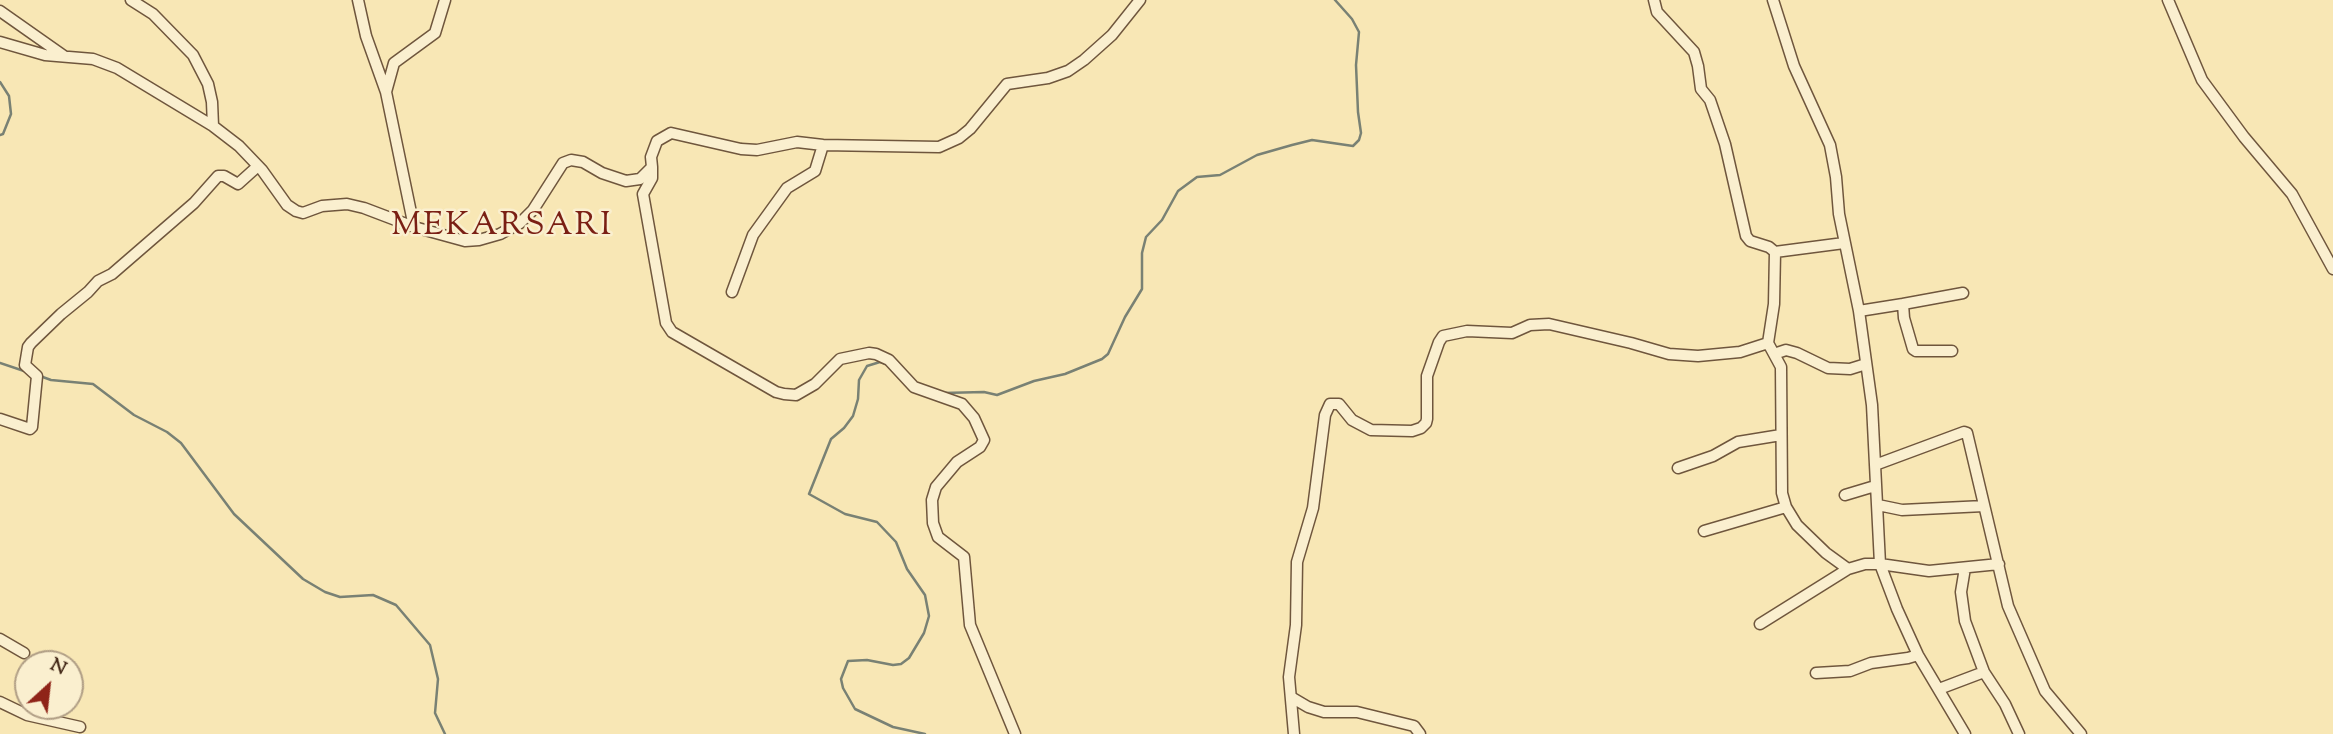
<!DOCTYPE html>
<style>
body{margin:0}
#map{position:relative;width:2333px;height:734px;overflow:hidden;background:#f8e7b5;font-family:"Sorts Mill Goudy",serif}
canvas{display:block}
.north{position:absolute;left:14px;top:650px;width:70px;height:70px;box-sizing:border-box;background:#faefcf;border:2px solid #b09e85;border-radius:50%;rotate:27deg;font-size:19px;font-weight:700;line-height:28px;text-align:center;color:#412515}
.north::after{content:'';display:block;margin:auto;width:24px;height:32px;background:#8f2418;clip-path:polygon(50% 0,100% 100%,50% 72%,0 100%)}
</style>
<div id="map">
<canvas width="2333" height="734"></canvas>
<div class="north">N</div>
</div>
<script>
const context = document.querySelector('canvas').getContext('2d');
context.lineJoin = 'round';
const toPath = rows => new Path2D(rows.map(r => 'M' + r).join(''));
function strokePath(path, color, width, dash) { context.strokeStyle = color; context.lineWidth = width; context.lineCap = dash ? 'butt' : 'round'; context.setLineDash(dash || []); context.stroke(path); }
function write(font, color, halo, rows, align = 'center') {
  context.font = font + ' "Sorts Mill Goudy",serif'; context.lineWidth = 5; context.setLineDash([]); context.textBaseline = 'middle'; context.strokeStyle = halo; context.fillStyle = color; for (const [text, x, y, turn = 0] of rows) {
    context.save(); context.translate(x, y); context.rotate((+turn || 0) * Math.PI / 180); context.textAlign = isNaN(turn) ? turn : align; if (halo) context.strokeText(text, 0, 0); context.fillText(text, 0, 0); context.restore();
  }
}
strokePath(toPath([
 [0,82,9,96,11,114,3,134,0,135],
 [0,363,27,372],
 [886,364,880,362,867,366,859,380,858,399,853,416,844,428,831,439,809,494,845,514,877,522,896,542,907,569,925,595,929,616,924,633,909,658,901,664,893,665,867,660,848,661,841,679,843,688,855,709,893,727,925,734],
 [40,376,51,380,93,384,134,415,167,432,181,443,234,514,303,579,325,592,340,597,373,595,396,605,430,645,438,679,435,713,445,734],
 [943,393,984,392,997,395,1034,381,1065,374,1102,359,1108,354,1125,317,1142,289,1142,253,1146,237,1162,220,1178,191,1197,177,1220,175,1257,155,1292,145,1312,140,1353,146,1359,140,1361,133,1358,112,1356,65,1359,32,1352,19,1335,0]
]), '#798174', 2.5);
const street = toPath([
 [131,0,153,14,193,55,208,84,212,102,213,126],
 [358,0,366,36,386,92,414,227],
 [1654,0,1657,12,1694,52,1698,66,1701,89,1710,100,1725,144,1746,236,1750,241,1769,247,1775,252,1774,304,1768,343,1781,367,1782,493,1786,507,1797,525,1826,553,1848,569,1865,564,1880,564,1929,571,1999,564],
 [1773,0,1794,66,1830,145,1836,177,1839,214,1859,311,1872,405,1880,564,1897,609,1918,655,1965,734],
 [2168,0,2202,80,2244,137,2292,194,2333,269],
 [0,11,64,56],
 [0,42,45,55,93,59,117,68,213,126,239,146,262,170,287,205,296,211,303,213,322,206,347,204,364,208,414,227,465,241,479,240,500,234,520,223,533,210,563,163,571,160,583,162,602,173,626,181,640,179,652,167,651,157,657,141,671,133,741,149,757,150,797,142,823,145,939,147,959,138,970,129,1007,84,1048,78,1068,71,1084,60,1112,35,1140,0],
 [386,92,394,63,435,33,445,0],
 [652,167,652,178,643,194,666,323,672,332,776,392,784,394,796,395,815,384,840,359,869,353,876,354,889,360,914,387,962,404,974,418,984,440,980,447,957,462,936,487,932,500,933,523,938,537,964,557,970,625,1015,734],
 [1775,252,1844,243],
 [732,292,753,235,787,188,815,171,823,145],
 [1903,304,1963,293],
 [1859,311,1903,304,1904,318,1913,349,1916,351,1952,351],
 [1774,354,1786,350,1797,353,1828,368,1850,369,1866,364],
 [0,419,30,429,32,427,37,376,25,365,28,347,31,343,61,314,88,292,98,281,112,274,194,203,218,176,224,176,238,184,258,166],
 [1875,465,1964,432,1967,433,2008,606,2045,691,2081,734],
 [1678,468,1713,456,1738,442,1781,435],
 [1845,495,1875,486],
 [1878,505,1902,510,1984,506],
 [1704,531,1786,507],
 [1965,568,1961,592,1965,621,1984,672,2005,704,2019,734],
 [1760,624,1848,569],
 [0,639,24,653],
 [1816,673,1850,671,1871,663,1908,658,1918,655],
 [1939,689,1984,672],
 [1291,697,1308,707,1324,712,1357,712,1414,726,1420,734],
 [0,702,27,715,80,727],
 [1294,734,1289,677,1296,625,1297,562,1313,508,1325,415,1330,404,1339,404,1352,420,1371,430,1412,431,1421,428,1426,423,1427,419,1427,376,1439,342,1443,336,1467,331,1512,333,1530,325,1549,324,1631,343,1669,354,1698,356,1740,352,1768,343]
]);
strokePath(street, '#6f563d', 13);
strokePath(street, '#faefcf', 10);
context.letterSpacing = '2px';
write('33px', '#7a1f14', '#faefcf', [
 ["MEKARSARI",502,228]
]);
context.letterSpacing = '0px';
</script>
